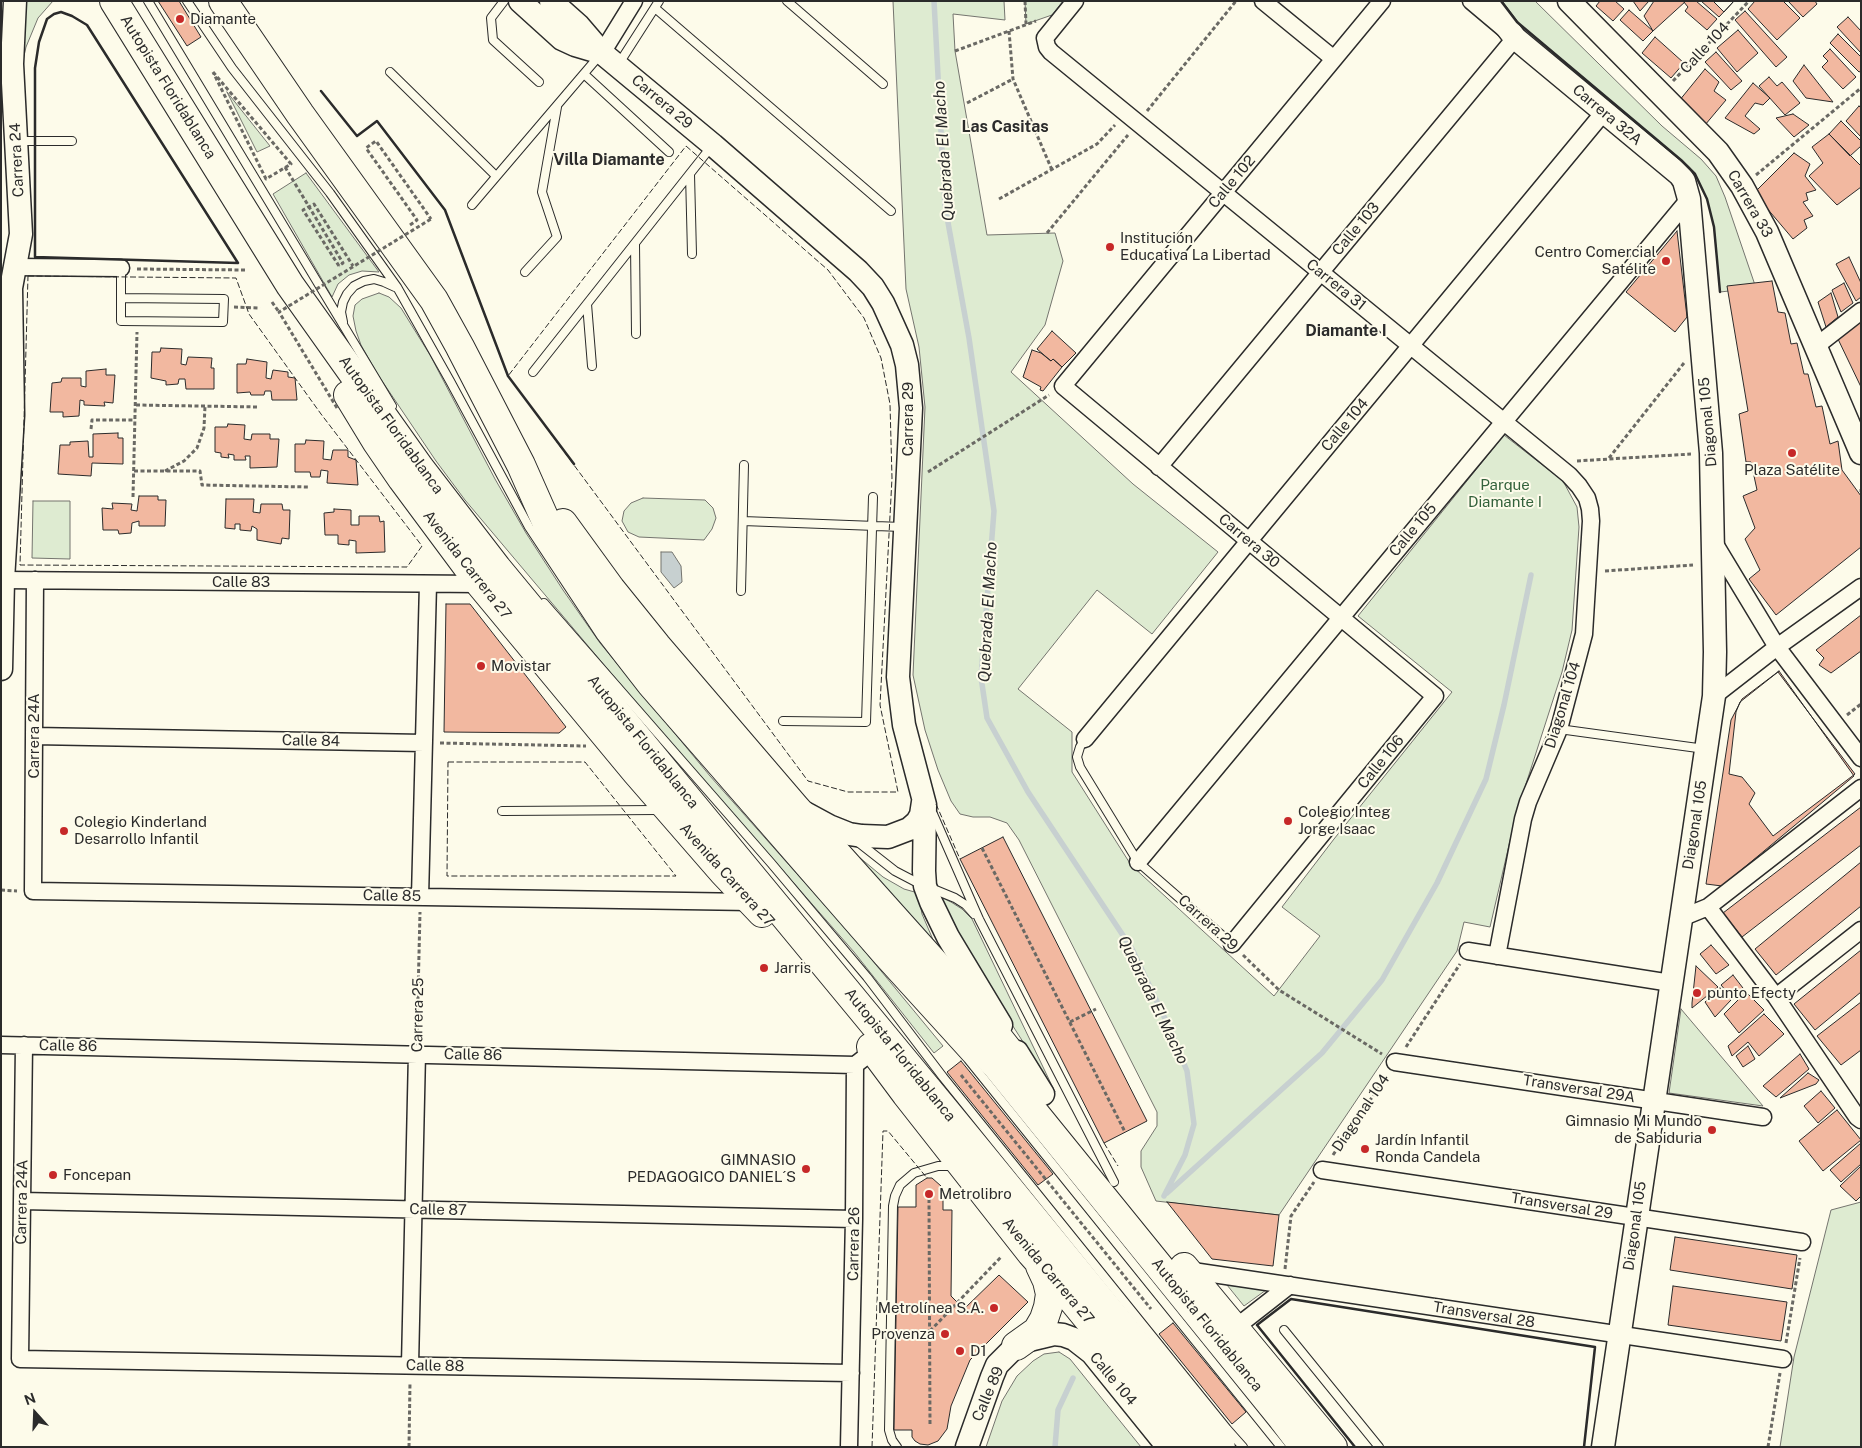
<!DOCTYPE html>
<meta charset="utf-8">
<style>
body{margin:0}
#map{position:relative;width:1862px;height:1448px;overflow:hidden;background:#fdfbea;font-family:"Public Sans",sans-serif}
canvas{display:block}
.frame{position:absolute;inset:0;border:2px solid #2b2b2b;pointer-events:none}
.north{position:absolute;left:10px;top:1388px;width:50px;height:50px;-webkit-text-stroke:4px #fdfbea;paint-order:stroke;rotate:340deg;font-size:14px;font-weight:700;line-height:20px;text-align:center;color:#2b2b2b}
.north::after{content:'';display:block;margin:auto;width:18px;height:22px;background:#2b2b2b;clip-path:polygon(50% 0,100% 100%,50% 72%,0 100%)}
</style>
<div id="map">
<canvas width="1862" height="1448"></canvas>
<div class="frame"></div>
<div class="north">N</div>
</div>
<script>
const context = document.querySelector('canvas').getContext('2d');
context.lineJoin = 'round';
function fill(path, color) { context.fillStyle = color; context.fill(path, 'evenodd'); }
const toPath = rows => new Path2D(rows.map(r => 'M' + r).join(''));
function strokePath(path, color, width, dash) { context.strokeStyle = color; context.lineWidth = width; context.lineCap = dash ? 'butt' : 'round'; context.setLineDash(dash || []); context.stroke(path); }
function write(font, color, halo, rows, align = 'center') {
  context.font = font + ' "Public Sans",sans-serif'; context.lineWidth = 4; context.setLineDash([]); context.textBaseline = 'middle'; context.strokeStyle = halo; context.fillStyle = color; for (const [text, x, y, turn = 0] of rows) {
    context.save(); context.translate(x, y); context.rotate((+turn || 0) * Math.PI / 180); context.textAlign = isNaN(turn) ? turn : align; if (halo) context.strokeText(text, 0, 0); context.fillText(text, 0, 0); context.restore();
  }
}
const green = toPath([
 [26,1,53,1,38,18,26,47,22,65,26,1],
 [893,1,1004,1,1005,20,953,14,955,51,987,235,1055,233,1063,261,1045,325,1011,372,1133,484,1218,552,1152,634,1097,590,1018,689,1072,732,1072,772,1131,865,1274,996,1320,936,1282,907,1334,839,1452,692,1358,616,1504,435,1563,481,1577,507,1579,527,1572,630,1562,672,1516,815,1490,927,1464,922,1457,951,1279,1215,1156,1201,1141,1167,1141,1151,1157,1126,1157,1112,1019,840,1007,823,990,817,973,817,960,814,951,801,938,770,925,730,913,675,925,407,919,347,906,289,893,1],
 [1025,1,1063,1,1052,15,1026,24,1025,1],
 [1501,1,1535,1,1662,126,1701,159,1716,176,1725,197,1756,288,1720,292,1714,227,1707,199,1695,174,1681,160,1517,22,1501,1],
 [227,92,270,146,257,152,227,92],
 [306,173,379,272,362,271,349,275,338,284,332,297,273,194,306,173],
 [379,293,389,297,401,308,430,355,495,479,526,533,563,590,600,643,710,776,853,937,943,1046,934,1053,854,952,632,698,465,500,436,461,378,375,361,345,356,331,353,316,355,305,362,299,379,293],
 [643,498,705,500,713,508,716,518,712,529,704,540,639,537,628,532,622,521,624,511,631,503,643,498],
 [33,501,70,501,70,559,32,558,33,501],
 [835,837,883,877,904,889,918,893,922,914,934,942,835,837],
 [934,894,951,902,962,909,972,919,1055,1092,972,962,934,894],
 [1681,1009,1763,1106,1669,1093,1681,1009],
 [1861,1202,1861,1447,1780,1447,1794,1357,1831,1210,1861,1202],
 [1227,1285,1266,1290,1244,1306,1227,1285],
 [1059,1352,1070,1359,1141,1447,986,1447,1002,1401,1017,1376,1033,1361,1044,1354,1059,1352]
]);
fill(green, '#deebd1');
strokePath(green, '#74746e', 1);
const water = toPath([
 [661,552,672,552,681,566,682,582,674,588,661,572,661,552]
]);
fill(water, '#c7d0d0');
strokePath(water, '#74746e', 1);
strokePath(toPath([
 [934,1,945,206,969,338,994,511,981,677,987,718,1028,792,1132,949,1168,1025,1187,1071,1194,1124,1185,1155,1164,1196],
 [1167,1193,1322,1053,1382,980,1437,883,1486,779,1504,705,1531,575],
 [1055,1447,1058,1410,1073,1378]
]), '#c7d0d0', 5.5);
const building = toPath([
 [158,1,179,1,201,37,187,46,158,1],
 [1600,1,1615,1,1624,9,1613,21,1596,6,1600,1],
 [1633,1,1649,1,1640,11,1633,1],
 [1654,1,1686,1,1653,31,1644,16,1654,1],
 [1696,1,1717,19,1707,30,1685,11,1688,7,1683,1,1696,1],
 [1701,1,1734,1,1719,17,1701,1],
 [1713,1,1734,1,1724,12,1713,1],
 [1755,1,1783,1,1800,18,1777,40,1748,9,1755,1],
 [1788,1,1815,1,1817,4,1803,17,1788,1],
 [1629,10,1653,31,1643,41,1620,20,1629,10],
 [1745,11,1787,57,1776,67,1735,20,1745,11],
 [1848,17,1861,31,1861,53,1837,27,1848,17],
 [1738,30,1758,53,1737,72,1717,48,1738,30],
 [1838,34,1861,57,1861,71,1859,72,1830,43,1838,34],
 [1655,37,1684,63,1671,78,1642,53,1655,37],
 [1830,49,1856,77,1843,89,1822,67,1828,61,1823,56,1830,49],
 [1716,52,1742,81,1731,90,1705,62,1716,52],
 [1804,65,1833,102,1806,98,1793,81,1804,65],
 [1705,69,1719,82,1714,91,1726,100,1705,125,1679,101,1705,69],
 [1769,77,1777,86,1782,82,1800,103,1785,115,1759,86,1769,77],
 [1753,83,1770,98,1763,105,1755,103,1745,116,1760,129,1754,134,1725,118,1753,83],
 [1859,106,1861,108,1861,137,1846,121,1859,106],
 [1793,114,1809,125,1794,137,1776,118,1793,114],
 [1841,121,1861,141,1861,146,1850,156,1829,134,1841,121],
 [1829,134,1861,166,1861,187,1837,205,1809,176,1823,163,1812,147,1829,134],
 [1794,153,1810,164,1805,176,1816,190,1806,193,1808,200,1803,202,1813,216,1804,220,1807,228,1793,239,1754,193,1794,153],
 [1677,231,1687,317,1675,332,1626,292,1677,231],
 [1849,257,1861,283,1861,297,1856,301,1836,264,1849,257],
 [1772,281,1778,312,1785,313,1791,344,1797,343,1804,374,1808,374,1816,407,1822,406,1830,444,1838,441,1842,470,1861,496,1861,547,1776,615,1749,579,1760,570,1745,539,1755,528,1743,496,1757,490,1751,462,1746,462,1739,414,1748,411,1727,286,1772,281],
 [1844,283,1853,303,1841,312,1832,290,1844,283],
 [1831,293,1838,317,1826,327,1818,302,1831,293],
 [1861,319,1861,387,1837,337,1861,319],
 [1052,331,1076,353,1062,367,1053,359,1051,361,1037,349,1052,331],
 [161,348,182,349,181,364,186,365,188,357,212,358,211,368,214,368,214,389,186,389,185,379,179,379,178,384,166,385,166,381,151,378,152,352,160,352,161,348],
 [1032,350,1041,353,1051,361,1053,359,1062,367,1043,391,1040,390,1041,387,1023,377,1032,350],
 [247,359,267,362,266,378,271,379,273,370,288,372,288,377,295,378,297,400,272,400,271,391,265,391,264,395,251,395,250,392,237,393,237,364,246,364,247,359],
 [106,369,106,375,115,375,113,403,104,402,105,406,84,405,84,401,80,400,79,416,63,417,63,412,50,412,52,383,61,382,62,378,81,378,81,386,86,387,86,371,106,369],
 [228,424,245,425,244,439,251,440,252,434,270,434,270,439,279,439,277,467,250,468,250,456,245,456,246,460,234,460,234,455,228,454,229,458,221,457,221,453,215,452,215,427,227,427,228,424],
 [118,433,118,438,123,438,123,464,92,463,91,476,58,474,60,445,70,445,70,442,88,441,89,457,93,457,93,434,118,433],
 [306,440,324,441,323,459,331,460,333,450,348,450,348,457,356,460,358,485,327,483,328,471,321,470,320,477,311,477,310,472,295,472,295,444,305,444,306,440],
 [139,496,158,496,158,500,166,500,165,526,139,526,139,521,132,523,131,533,119,534,118,530,103,530,102,508,113,509,112,503,132,504,131,510,137,511,139,496],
 [226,499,254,499,253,512,260,513,261,504,282,504,283,510,290,510,289,539,282,538,281,544,257,540,257,529,252,526,251,531,240,530,240,524,235,524,235,529,225,528,226,499],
 [334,509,351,510,351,525,359,525,359,516,379,516,380,522,384,521,385,552,356,553,356,541,349,540,349,545,338,544,338,535,325,535,324,513,334,512,334,509],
 [446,604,470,604,566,727,559,733,444,732,446,604],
 [1861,615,1861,651,1831,673,1819,665,1824,658,1816,650,1861,615],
 [1779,671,1854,776,1722,886,1706,884,1731,720,1742,699,1779,671],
 [1778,672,1855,774,1773,836,1749,804,1755,793,1742,777,1729,774,1736,712,1740,702,1778,672],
 [1861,807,1861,845,1742,937,1723,913,1861,807],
 [1003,837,1147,1121,1104,1143,960,859,1003,837],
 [1861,862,1861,906,1776,975,1755,949,1861,862],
 [1711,945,1729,965,1716,974,1700,954,1711,945],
 [1861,950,1861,992,1815,1030,1794,1004,1861,950],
 [1696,966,1718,987,1692,1008,1692,1003,1696,966],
 [1733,975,1746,992,1733,999,1721,985,1733,975],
 [1720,988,1731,1000,1715,1017,1705,1002,1720,988],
 [1746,992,1764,1010,1739,1033,1724,1014,1746,992],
 [1861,1002,1861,1050,1841,1065,1817,1036,1861,1002],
 [1764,1014,1784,1034,1759,1056,1748,1042,1732,1056,1728,1046,1764,1014],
 [1748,1046,1755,1059,1743,1067,1736,1056,1748,1046],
 [1800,1054,1809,1069,1776,1097,1763,1086,1800,1054],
 [961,1061,1053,1174,1038,1185,947,1072,961,1061],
 [1808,1073,1819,1080,1816,1084,1780,1098,1808,1073],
 [1821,1091,1835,1108,1818,1123,1804,1106,1821,1091],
 [1837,1110,1861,1140,1823,1171,1799,1141,1837,1110],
 [1861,1143,1861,1164,1841,1182,1830,1170,1861,1143],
 [1861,1166,1861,1196,1856,1201,1840,1186,1861,1166],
 [927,1178,932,1178,941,1186,943,1192,943,1210,952,1210,951,1296,964,1309,999,1275,1028,1302,970,1360,951,1406,947,1429,938,1441,928,1445,920,1444,915,1441,912,1437,912,1430,894,1430,898,1207,916,1207,916,1185,927,1178],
 [1167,1202,1279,1215,1273,1266,1212,1259,1167,1202],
 [1675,1237,1797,1255,1792,1289,1670,1270,1675,1237],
 [1673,1286,1787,1302,1781,1341,1668,1325,1673,1286],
 [1173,1323,1246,1412,1232,1424,1159,1334,1173,1323]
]);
fill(building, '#f2b8a0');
strokePath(building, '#2b2b2b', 1);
const lane = toPath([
 [148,1,392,406],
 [187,1,232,68,330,193,397,287,450,381,529,527,601,636,643,690,879,961,968,1059,1281,1447],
 [504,1,491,18,493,40,539,82],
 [787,1,883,84],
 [655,8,891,211],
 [618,65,659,1],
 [390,72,496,176],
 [584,74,669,152],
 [18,141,72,141],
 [690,174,692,254],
 [472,205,599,56],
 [635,244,636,334],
 [121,268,121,321,223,322,224,299,121,298],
 [525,272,557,237,542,192,557,107],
 [587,304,592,366],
 [343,322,341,312,343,302,347,294,354,286,364,281,374,279,384,282,395,287],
 [533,372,711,147],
 [743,521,902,527],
 [741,591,744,465],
 [544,603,771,863,867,977,943,1077,1227,1429,1243,1447],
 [783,721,866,722,873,497],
 [1559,729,1705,749],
 [1085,739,1080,747,1077,757,1080,767,1138,862,1232,944],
 [502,811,659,810],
 [933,814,979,919,1114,1182],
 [858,842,895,871,916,882,955,898,966,905,974,914],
 [1284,1330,1379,1447],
 [897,1447,892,1440,889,1430,893,1206,895,1196,900,1185,914,1173,938,1166,954,1166]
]);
const street = toPath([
 [1075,1,1045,38,1047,47,1051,52,1569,475,1579,486,1587,498,1590,509,1591,521,1584,634,1559,729,1528,802,1523,819,1497,956],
 [1263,1,1334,59],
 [602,53,634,1],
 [15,267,121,268],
 [1815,347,1861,311],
 [1159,467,1515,38,1471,1],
 [1713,541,1777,647,1861,758],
 [3,580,480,584],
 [35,580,33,891,751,902],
 [1714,696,1777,647,1861,587],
 [34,736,424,743],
 [1085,739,1604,112],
 [1138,862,1689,199],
 [420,897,428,584],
 [1708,907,1776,997,1857,1117,1861,1120],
 [1681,918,1708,907,1861,788],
 [1232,944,1435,696,1063,386,1382,1],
 [1468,951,1671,983],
 [1776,997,1861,930],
 [1,1045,855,1065],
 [24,1045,20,1359,851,1373],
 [1395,1062,1763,1117],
 [1322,1170,1802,1242],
 [22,1201,854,1219],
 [1186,1270,1783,1359],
 [1235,1328,1290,1285],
 [410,1365,417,1053],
 [849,1447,854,1219,855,1065,864,1058]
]);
const secondary = toPath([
 [520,1,562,39,575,45,602,53],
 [551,1,578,25,602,53,713,145,858,271,873,287,883,303,893,325,902,345,907,365,911,408,898,677,904,725,925,805,924,871,925,886,931,902,948,937,1001,1025],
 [1487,1,1515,38,1680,175,1684,181,1689,199,1711,453,1715,652,1714,696,1603,1447],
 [1569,1,1718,152,1742,186,1767,232,1861,453],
 [1,669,3,580,13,415,11,288,21,234,12,64,15,1],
 [805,813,829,826,849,834,862,836,888,837,909,829,917,822,921,815,923,802],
 [1017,1052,1043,1094],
 [967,1447,992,1377,997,1365,1016,1346,1029,1340,1054,1334,1063,1335,1074,1339,1092,1353,1168,1447]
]);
const highway = toPath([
 [114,1,290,285,420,468,497,568,944,1109,1221,1447],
 [223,1,300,114,434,300,460,347,521,465,552,535,570,566,602,613,662,690,706,740,922,987,995,1064,1282,1418,1304,1447],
 [348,395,376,441,402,479,480,584,636,772,723,872,762,913],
 [563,523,611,589,657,646,795,807,975,1008,1023,1069],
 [871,1047,906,1094,1031,1253,1070,1297,1193,1447],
 [1184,1267,1333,1447],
 [1016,1346,1037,1331,1044,1319,1048,1307,1050,1294,1047,1281,1040,1266]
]);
strokePath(lane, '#2b2b2b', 10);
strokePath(street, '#2b2b2b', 19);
strokePath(secondary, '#2b2b2b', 25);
strokePath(highway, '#2b2b2b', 30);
strokePath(toPath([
 [1025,1,1026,24],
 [1009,31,1013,79,1052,170],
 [955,51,1036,21],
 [213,72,291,164,266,179,213,72],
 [1673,81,1749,1],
 [967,103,1013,79],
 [1147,111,1236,1],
 [285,167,343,263,339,266],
 [1756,175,1861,88],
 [999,199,1097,144,1115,125],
 [410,225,417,220,366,148,376,141,431,219],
 [1047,233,1128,135],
 [137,269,246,270],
 [272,302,279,312],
 [234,307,260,308],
 [136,405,259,407],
 [91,429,92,420,135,420],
 [1609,458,1684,363],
 [1577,461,1691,454],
 [134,471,200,471,202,485,308,487],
 [165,471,184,461,197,448,204,428,205,406],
 [928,472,1049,395],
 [1861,489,1861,492],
 [133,497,137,332],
 [1605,571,1693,565],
 [1847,715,1861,704],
 [440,743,586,746],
 [982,848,1125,1132],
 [1,890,17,891],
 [1243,955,1279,990,1382,1054],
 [1070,1022,1096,1009],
 [417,1038,420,912],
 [1406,1047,1460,964],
 [961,1075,1151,1309],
 [1333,1155,1387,1075],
 [929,1199,930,1425],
 [1285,1269,1291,1216,1314,1182],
 [930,1331,1002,1256],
 [1786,1343,1800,1258],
 [409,1447,410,1382],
 [1768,1447,1780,1373]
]), '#6a6964', 3, [4, 2.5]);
strokePath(lane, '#fdfbea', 8);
strokePath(street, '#fdfbea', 16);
strokePath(secondary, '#fdfbea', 22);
strokePath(highway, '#fdfbea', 28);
strokePath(toPath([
 [339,266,303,210,314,204,353,266],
 [337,408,279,312,431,219]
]), '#6a6964', 3, [4, 2.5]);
strokePath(toPath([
 [686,146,828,270,864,318,881,358,890,404,892,478,880,705,898,792,848,792,808,781,508,376,686,146],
 [28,276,236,278,249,314,321,414,422,546,407,567,20,565,28,276],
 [448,762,585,762,676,876,447,876,448,762],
 [936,804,960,859],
 [1104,1143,1118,1166],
 [872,1447,883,1131,888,1131,927,1178]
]), '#2b2b2b', 1, [6, 2.5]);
strokePath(toPath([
 [1501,1,1517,22,1681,160,1695,174,1707,199,1714,227,1720,292],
 [61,12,72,16,87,25,238,263,35,257,35,68,39,42,47,19,54,14,61,12],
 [321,91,357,136,377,121,445,210,508,376,574,464],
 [1355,1447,1257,1325,1291,1299,1595,1347,1584,1447]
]), '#2b2b2b', 2.5);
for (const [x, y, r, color] of [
 [180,19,5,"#c62828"],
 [1110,247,5,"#c62828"],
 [1666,261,5,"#c62828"],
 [1792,453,5,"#c62828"],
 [481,666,5,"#c62828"],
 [1288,821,5,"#c62828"],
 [64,831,5,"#c62828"],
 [764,968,5,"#c62828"],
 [1697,993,5,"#c62828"],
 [1712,1130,5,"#c62828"],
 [1365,1149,5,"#c62828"],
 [806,1169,5,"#c62828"],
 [53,1175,5,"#c62828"],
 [929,1194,5,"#c62828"],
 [994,1308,5,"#c62828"],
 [945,1334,5,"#c62828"],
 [960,1351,5,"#c62828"]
]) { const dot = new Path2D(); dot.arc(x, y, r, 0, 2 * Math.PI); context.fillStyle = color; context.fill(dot); strokePath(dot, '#fdfbea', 2); }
write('15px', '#2b2b2b', '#fdfbea', [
 ["Diamante",190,19],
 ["Institución",1120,238],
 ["Educativa La Libertad",1120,255],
 ["Centro Comercial",1656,252,"right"],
 ["Satélite",1656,269,"right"],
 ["Plaza Satélite",1792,470,"center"],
 ["Movistar",491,666],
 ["Colegio Integ",1298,812],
 ["Jorge Isaac",1298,829],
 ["Colegio Kinderland",74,822],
 ["Desarrollo Infantil",74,839],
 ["Jarris",774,968],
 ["punto Efecty",1707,993],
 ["Gimnasio Mi Mundo",1702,1121,"right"],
 ["de Sabiduria",1702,1138,"right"],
 ["Jardín Infantil",1375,1140],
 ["Ronda Candela",1375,1157],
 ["GIMNASIO",796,1160,"right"],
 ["PEDAGOGICO DANIEL´S",796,1177,"right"],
 ["Foncepan",63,1175],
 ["Metrolibro",939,1194],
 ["Metrolínea S.A.",984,1308,"right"],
 ["Provenza",935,1334,"right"],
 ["D1",970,1351]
], 'left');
write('15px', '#2b2b2b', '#fdfbea', [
 ["Calle 104",1705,48,-47],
 ["Autopista Floridablanca",168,87,58],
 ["Carrera 29",662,102,40],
 ["Carrera 32A",1607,115,40],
 ["Carrera 24",17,160,-93],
 ["Calle 102",1232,182,-50],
 ["Carrera 33",1750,204,60],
 ["Calle 103",1356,229,-50],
 ["Carrera 31",1336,285,39],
 ["Carrera 29",908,419,-90],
 ["Diagonal 105",1708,422,-95],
 ["Autopista Floridablanca",391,425,54],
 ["Calle 104",1345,425,-50],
 ["Calle 105",1413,530,-50],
 ["Carrera 30",1249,541,40],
 ["Avenida Carrera 27",467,565,52],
 ["Calle 83",241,582],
 ["Diagonal 104",1563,705,-73],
 ["Carrera 24A",34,736,-90],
 ["Calle 84",311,741,1],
 ["Autopista Floridablanca",643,742,51],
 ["Calle 106",1381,762,-51],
 ["Diagonal 105",1695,825,-81],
 ["Avenida Carrera 27",727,875,48],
 ["Calle 85",392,896,1],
 ["Carrera 29",1208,923,42],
 ["Carrera 25",418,1015,-89],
 ["Calle 86",68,1046,1],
 ["Calle 86",473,1055,1],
 ["Autopista Floridablanca",900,1055,51],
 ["Transversal 29A",1579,1089,9],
 ["Diagonal 104",1361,1113,-56],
 ["Carrera 24A",22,1202,-89],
 ["Transversal 29",1562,1206,9],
 ["Calle 87",438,1210,1],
 ["Diagonal 105",1635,1226,-82],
 ["Carrera 26",854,1244,-89],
 ["Avenida Carrera 27",1048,1271,50],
 ["Transversal 28",1484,1315,9],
 ["Autopista Floridablanca",1207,1325,51],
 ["Calle 88",435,1366,1],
 ["Calle 104",1113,1379,50],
 ["Calle 89",988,1394,-67]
]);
write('15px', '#34623c', '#fdfbea', [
 ["Parque",1505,485],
 ["Diamante I",1505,502]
]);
write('bold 16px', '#2b2b2b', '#fdfbea', [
 ["Las Casitas",1005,127],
 ["Villa Diamante",609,160],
 ["Diamante I",1346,331]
]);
write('italic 16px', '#2b2b2b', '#fdfbea', [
 ["Quebrada El Macho",944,151,-94],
 ["Quebrada El Macho",988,612,-87],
 ["Quebrada El Macho",1153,1000,64]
]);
</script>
